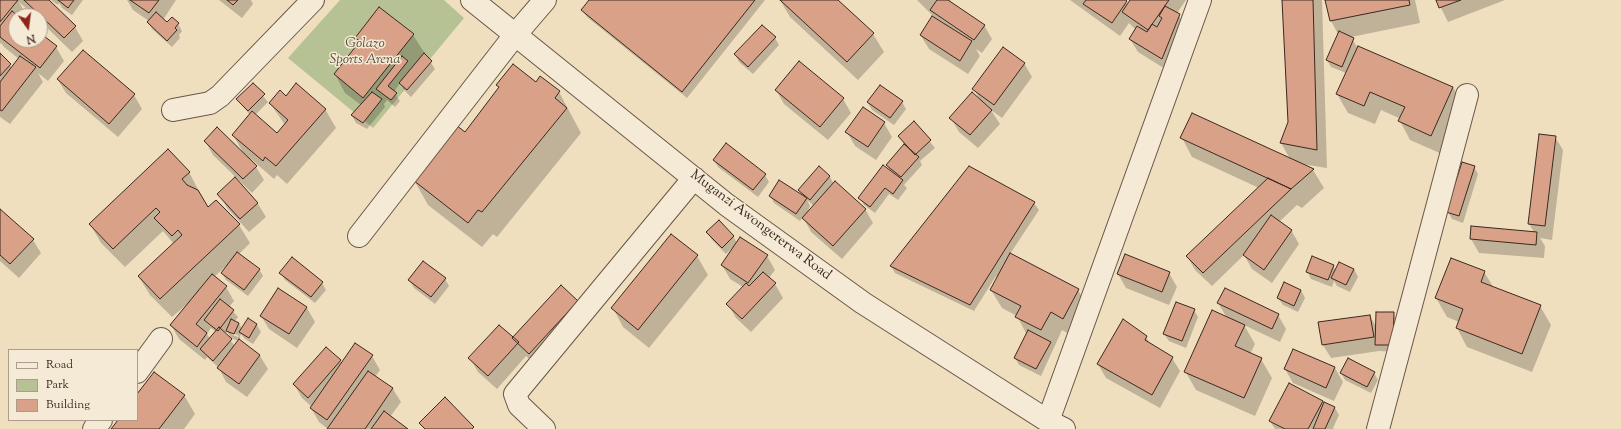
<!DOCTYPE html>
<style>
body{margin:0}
#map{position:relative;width:1621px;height:429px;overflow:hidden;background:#f0dfbf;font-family:"Sorts Mill Goudy",serif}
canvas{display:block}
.legend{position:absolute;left:8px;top:349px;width:130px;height:72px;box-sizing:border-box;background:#f5ead5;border:1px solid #ab9c8d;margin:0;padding:5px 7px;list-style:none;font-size:12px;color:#3c2820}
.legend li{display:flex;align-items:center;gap:8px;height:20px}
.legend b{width:20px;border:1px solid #ab9c8d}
.north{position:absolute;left:8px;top:8px;width:40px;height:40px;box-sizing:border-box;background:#f5ead5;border:1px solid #ab9c8d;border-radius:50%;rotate:166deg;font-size:11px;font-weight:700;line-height:16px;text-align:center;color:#3c2820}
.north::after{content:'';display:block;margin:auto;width:14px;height:18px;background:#8f2418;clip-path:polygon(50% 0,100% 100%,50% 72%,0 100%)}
</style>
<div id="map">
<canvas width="1621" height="429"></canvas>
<ul class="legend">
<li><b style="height:5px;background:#f5ead5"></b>Road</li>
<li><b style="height:11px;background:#b7c294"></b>Park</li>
<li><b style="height:11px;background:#d9a187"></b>Building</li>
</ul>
<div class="north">N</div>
</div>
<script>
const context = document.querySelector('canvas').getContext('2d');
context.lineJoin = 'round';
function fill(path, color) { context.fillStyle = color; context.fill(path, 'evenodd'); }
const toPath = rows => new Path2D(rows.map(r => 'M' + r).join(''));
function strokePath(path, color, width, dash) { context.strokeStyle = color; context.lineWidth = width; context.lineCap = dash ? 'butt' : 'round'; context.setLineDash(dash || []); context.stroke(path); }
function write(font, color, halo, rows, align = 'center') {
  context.font = font + ' "Sorts Mill Goudy",serif'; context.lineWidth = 3; context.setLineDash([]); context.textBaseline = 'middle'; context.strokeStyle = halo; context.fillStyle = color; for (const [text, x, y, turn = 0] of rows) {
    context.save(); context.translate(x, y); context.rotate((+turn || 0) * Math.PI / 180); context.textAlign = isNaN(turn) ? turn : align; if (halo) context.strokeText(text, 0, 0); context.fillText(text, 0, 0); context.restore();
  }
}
fill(toPath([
 [340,0,444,0,464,18,373,128,288,58]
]), '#b7c294');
fill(toPath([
 [0,0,47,0,75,27,83,41,72,52,40,21,40,16,35,16,19,2,26,14,24,16,16,16,16,40,40,40,40,34,56,47,64,61,48,81,38,73,43,82,10,124,0,117,0,55,12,68,19,59,4,47,1,43,0,44],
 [51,0,83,0,72,15,62,8,59,3,58,5],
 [127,0,176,0,163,20,167,23,178,24,182,31,179,35,180,38,172,47,152,29,148,22,149,21,133,10],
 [219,0,251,0,253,4,242,18],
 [590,0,765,0,687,98,587,17,582,10],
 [780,0,836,0,873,34,884,52,858,80,790,17],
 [917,0,951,0,949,2,984,25,992,39,982,53,976,49,980,56,968,74,929,49,921,36,933,16],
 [1070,0,1124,0,1128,5,1130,0,1186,0,1177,13,1187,28,1170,72,1138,52,1130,39,1136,30,1129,23,1120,36],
 [1283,0,1322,0,1327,168,1301,164,1313,170,1324,188,1302,208,1297,205,1279,222,1291,230,1299,244,1272,283,1252,269,1244,255,1212,286,1195,270,1187,256,1259,188,1192,157,1182,138,1290,159,1281,143,1289,123],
 [1326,0,1415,0,1420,23,1351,37,1357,47,1453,87,1463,106,1442,154,1410,140,1400,121,1401,119,1381,110,1375,124,1348,113,1337,94,1346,73,1331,67,1327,60,1338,34,1331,21],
 [1437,0,1505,0,1448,22],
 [762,26,775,38,779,45,753,74,739,62,735,54],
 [413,35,435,69,411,97,404,90,400,83,394,92,400,101,395,107,387,100,384,104,385,107,367,129,356,123,352,116,361,105,345,93,335,74,359,43,357,38],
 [1024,63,1032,77,1002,118,991,110,1000,124,978,148,959,132,951,118,980,100,974,89],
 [540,77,559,92,581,133,497,237,493,234,482,247,428,205,414,180,465,133,499,88,498,85,536,83],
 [58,80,134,95,142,109,118,137,66,93],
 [253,84,268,102,255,115,277,134,285,125,270,103,325,109,336,128,287,184,277,175,274,179,251,159,250,161,256,167,264,180,252,193,213,155,205,141,244,154,233,135,250,115,237,99],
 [776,90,843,99,851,113,828,140,784,104],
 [902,102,906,109,894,125,872,110,868,103],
 [914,122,935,148,920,161,922,165,904,185,907,188,898,200,889,194,875,213,864,205,860,198,892,174,887,165,905,145,899,136],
 [884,123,892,137,876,160,855,146,847,132],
 [1555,137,1563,150,1552,240,1540,238,1545,246,1544,258,1479,253,1471,239,1472,227,1534,232,1529,224],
 [714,160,765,175,769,182,758,197,718,167],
 [970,167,1034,203,1039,210,1010,254,1078,290,1089,309,1074,337,1062,330,1041,376,1019,365,1015,358,1027,335,1017,316,1002,308,991,290,997,277,996,276,974,311,895,273,891,266],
 [1474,167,1478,174,1463,223,1452,219,1448,212],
 [819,168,830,177,834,184,865,209,873,223,842,259,811,232,803,217,800,221,774,203,770,196,804,197,799,190],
 [807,200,814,206,807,213,810,206],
 [189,172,208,209,239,225,250,243,238,255,259,269,263,276,248,296,226,280,222,273,227,265,214,277,226,287,234,301,229,307,238,317,235,321,239,323,242,329,248,320,257,325,261,332,253,344,245,339,241,334,239,340,260,356,268,369,247,397,226,382,219,368,207,357,205,360,179,339,171,325,192,300,172,317,150,295,139,277,174,244,163,231,125,267,101,243,90,224],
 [211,328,216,332,210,339,207,334],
 [227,331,231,338,238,341,235,346,225,334],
 [231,332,239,336,238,337,231,334],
 [235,179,258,204,266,217,249,232,227,208,219,194],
 [0,210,33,240,41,253,19,278,0,261],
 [707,232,733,236,737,243,767,256,775,270,769,278,775,284,783,298,751,332,736,318,728,304,743,287,730,279,722,265,733,247,726,254,712,240],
 [671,236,697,256,708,275,649,348,623,327,613,308],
 [1333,266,1336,271,1354,269,1358,277,1350,292,1337,286,1334,281,1332,287,1311,279,1307,271],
 [1484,272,1494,288,1540,306,1551,325,1532,372,1467,347,1457,328,1459,322,1447,317,1436,298],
 [281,273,322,283,326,290,315,303,285,280],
 [1169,273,1177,287,1169,305,1126,288,1118,274],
 [445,279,449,286,435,304,414,288,410,281],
 [279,290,307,308,315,322,297,348,269,329,261,316],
 [1301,290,1305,298,1298,312,1283,305,1278,298],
 [577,301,538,367,526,356,497,389,478,372,470,358,513,339],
 [1218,303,1278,315,1286,329,1280,342,1244,325,1255,344,1250,354,1261,359,1272,378,1255,416,1196,390,1185,371,1227,318],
 [1194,310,1198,317,1186,348,1169,341,1164,334],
 [1393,313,1397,320,1396,352,1379,351,1331,358,1323,345,1370,316,1377,328],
 [1146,337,1151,345,1172,358,1180,371,1160,408,1106,378,1098,364],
 [1294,350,1335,368,1343,382,1334,401,1293,383,1285,369],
 [372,356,380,370,375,377,393,389,401,402,390,417,406,429,328,429,319,422,311,408,312,407,302,398,294,384,340,360,342,364],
 [1341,373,1374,373,1378,380,1371,393,1345,380],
 [184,395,195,414,184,429,112,429,119,420,137,420,137,396],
 [1322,402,1324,406,1335,408,1339,415,1333,428,1334,429,1275,429,1270,421]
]), '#0003');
const building = toPath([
 [0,0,18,0,0,22,0,0],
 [24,0,49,0,76,26,64,38,24,0],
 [58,0,74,0,68,8,58,0],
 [130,0,159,0,149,13,130,0],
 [227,0,238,0,233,5,227,0],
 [589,0,755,0,682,92,581,10,589,0],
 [780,0,838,0,874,33,847,62,780,0],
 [937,0,948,0,985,25,974,40,930,10,937,0],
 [1086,0,1126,0,1127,1,1112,23,1083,4,1086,0],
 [1130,0,1169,0,1148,30,1122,12,1130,0],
 [1282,0,1313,0,1317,150,1280,143,1288,122,1282,0],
 [1325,0,1409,0,1410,5,1330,21,1325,0],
 [1436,0,1461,0,1439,8,1436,0],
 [1165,6,1180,14,1162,59,1129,39,1137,26,1147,32,1152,24,1157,27,1162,18,1159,16,1165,6],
 [379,7,414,34,363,98,334,74,360,41,355,38,379,7],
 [12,11,18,16,16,16,16,40,40,40,40,33,57,46,40,68,0,37,0,26,12,11],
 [156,12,167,22,172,17,179,23,175,28,177,30,167,41,147,22,156,12],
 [932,16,972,41,960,61,920,35,932,16],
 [762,25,776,37,748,67,734,54,762,25],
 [1339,31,1354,38,1342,67,1326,60,1339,31],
 [1358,46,1453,87,1431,136,1398,121,1405,107,1370,92,1364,106,1336,94,1358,46],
 [1003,47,1025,63,994,105,972,89,1003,47],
 [83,50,135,94,109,124,57,79,83,50],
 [0,53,11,64,0,76,0,53],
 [424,53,432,61,407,90,399,83,424,53],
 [20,56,36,67,2,111,0,110,0,82,20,56],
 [402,56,408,61,388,86,397,93,391,100,376,89,402,56],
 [799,61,844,98,820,127,775,90,799,61],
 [513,64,536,82,540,76,560,91,555,98,567,108,482,212,478,210,468,223,413,180,456,125,465,132,499,87,496,85,513,64],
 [253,83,265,94,248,111,236,99,253,83],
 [296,83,326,109,276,166,265,157,263,161,232,135,252,111,277,133,288,120,269,103,280,90,286,96,296,83],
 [880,85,903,101,890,118,867,102,880,85],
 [372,92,382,99,363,123,351,115,372,92],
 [972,92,992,110,970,135,949,118,972,92],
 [863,107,885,122,868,147,845,132,863,107],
 [1192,113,1314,169,1291,189,1180,138,1192,113],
 [914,121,931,140,915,155,898,136,914,121],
 [217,127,257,166,243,179,204,141,217,127],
 [1539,134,1556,136,1545,226,1528,224,1539,134],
 [726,143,766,174,753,190,713,160,726,143],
 [904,144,919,157,901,177,886,165,904,144],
 [168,149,190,172,182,179,187,185,198,190,208,207,216,200,240,224,160,299,138,276,182,235,178,230,172,236,154,218,160,212,156,208,113,249,89,224,168,149],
 [1462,162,1475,166,1459,216,1446,212,1462,162],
 [883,165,903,180,893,194,885,188,870,207,858,198,883,165],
 [819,166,830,176,810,200,798,190,819,166],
 [969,166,1035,202,970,305,890,266,969,166],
 [235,177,258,203,240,219,217,194,235,177],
 [1268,178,1291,189,1203,273,1186,256,1268,178],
 [779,180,807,198,796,214,769,196,779,180],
 [835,181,866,209,833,246,802,218,835,181],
 [0,209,34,239,10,264,0,255,0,209],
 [1271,215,1292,230,1264,270,1243,255,1271,215],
 [719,220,734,236,722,248,706,232,719,220],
 [1471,226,1537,232,1536,245,1470,239,1471,226],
 [671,234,698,255,638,330,611,308,671,234],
 [740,237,768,255,748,283,721,265,740,237],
 [237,252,260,269,244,290,221,273,237,252],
 [1010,253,1079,289,1063,319,1051,312,1041,330,1015,317,1021,306,990,290,1010,253],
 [1125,254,1170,272,1162,292,1117,274,1125,254],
 [1312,256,1334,265,1328,280,1306,272,1312,256],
 [292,257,323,282,311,297,279,273,292,257],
 [1451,258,1485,271,1481,282,1541,305,1522,354,1456,328,1463,309,1435,298,1451,258],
 [423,261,446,278,431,297,408,280,423,261],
 [1339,262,1354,269,1346,285,1331,278,1339,262],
 [763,272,776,283,742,319,726,304,746,283,749,286,763,272],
 [212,274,227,286,196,324,207,333,197,347,170,325,212,274],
 [1284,282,1301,290,1294,306,1277,298,1284,282],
 [561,285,578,301,529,354,512,338,561,285],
 [278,288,307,307,289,334,260,316,278,288],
 [1225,288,1279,314,1272,329,1217,303,1225,288],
 [220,299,234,310,218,331,204,320,220,299],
 [1176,302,1195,309,1182,341,1163,334,1176,302],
 [1212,310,1245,325,1235,346,1262,358,1244,398,1184,372,1212,310],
 [1376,312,1394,312,1393,345,1375,345,1376,312],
 [1370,315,1374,337,1322,345,1318,322,1370,315],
 [248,318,257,324,249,338,239,332,248,318],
 [231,319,239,323,234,334,226,331,231,319],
 [1123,319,1147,336,1145,340,1173,357,1152,395,1097,364,1123,319],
 [499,325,519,342,488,376,468,358,499,325],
 [219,327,232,339,213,361,200,349,219,327],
 [1028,330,1051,342,1036,369,1014,358,1028,330],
 [239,339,260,355,239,384,217,368,239,339],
 [355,343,373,355,327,420,310,408,355,343],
 [326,347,341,360,308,398,293,384,326,347],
 [1293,349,1335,367,1326,388,1284,369,1293,349],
 [1348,358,1375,372,1367,387,1340,373,1348,358],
 [368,371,393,388,365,429,327,429,368,371],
 [154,372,185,395,159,429,111,429,118,420,137,420,137,394,154,372],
 [1289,383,1323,401,1308,429,1285,429,1269,421,1289,383],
 [445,397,474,427,472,429,425,429,419,423,445,397],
 [1324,402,1335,407,1325,429,1313,429,1324,402],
 [384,411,408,429,371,429,384,411]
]);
fill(building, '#d9a187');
strokePath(building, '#3c2820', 1);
const minor = toPath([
 [472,0,727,205,863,303,1048,421,1064,429],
 [173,110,210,103,220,96,313,0],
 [359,236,515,35,545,0],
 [137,372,161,339],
 [1048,421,1200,0],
 [94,429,101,420],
 [544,429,519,405,515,394,694,178],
 [1378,429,1467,95]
]);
strokePath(minor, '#695648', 24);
strokePath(minor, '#f5ead5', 22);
write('italic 14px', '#5b4e3d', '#f5ead5', [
 ["Golazo",365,45],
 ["Sports Arena",365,61]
]);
write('14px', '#3c2820', '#f5ead5', [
 ["Muganzi Awongererwa Road",760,226,37]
]);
</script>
